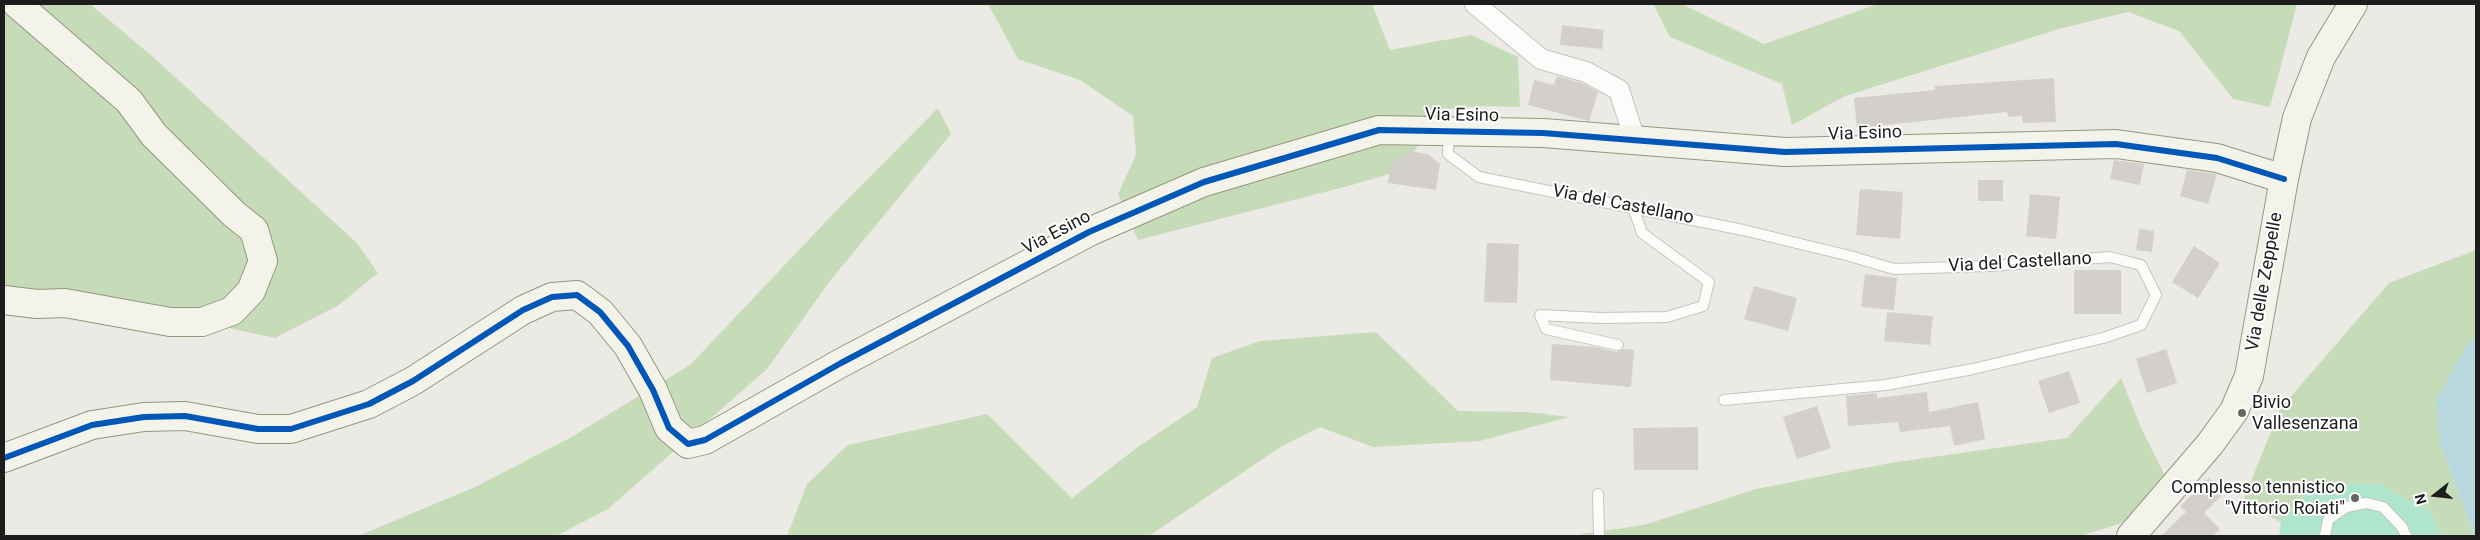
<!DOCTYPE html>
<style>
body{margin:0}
#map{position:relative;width:2480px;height:540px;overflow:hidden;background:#eceae5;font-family:Roboto,sans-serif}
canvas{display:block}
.frame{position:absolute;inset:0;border:5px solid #1d1d1d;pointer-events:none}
.north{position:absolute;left:2410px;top:470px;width:50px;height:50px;-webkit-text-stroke:4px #fff;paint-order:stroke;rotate:254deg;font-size:14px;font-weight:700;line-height:20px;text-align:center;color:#1d1d1d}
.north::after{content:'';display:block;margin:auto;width:18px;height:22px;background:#1d1d1d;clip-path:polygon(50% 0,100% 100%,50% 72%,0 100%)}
</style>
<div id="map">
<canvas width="2480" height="540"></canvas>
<div class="frame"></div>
<div class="north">N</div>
</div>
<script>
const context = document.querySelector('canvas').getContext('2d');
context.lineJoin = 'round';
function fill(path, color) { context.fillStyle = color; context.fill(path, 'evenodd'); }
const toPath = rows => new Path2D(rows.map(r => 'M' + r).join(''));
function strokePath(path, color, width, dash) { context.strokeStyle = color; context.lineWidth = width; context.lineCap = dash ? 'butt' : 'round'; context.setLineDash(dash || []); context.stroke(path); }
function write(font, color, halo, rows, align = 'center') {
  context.font = font + ' Roboto,sans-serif'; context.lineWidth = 4; context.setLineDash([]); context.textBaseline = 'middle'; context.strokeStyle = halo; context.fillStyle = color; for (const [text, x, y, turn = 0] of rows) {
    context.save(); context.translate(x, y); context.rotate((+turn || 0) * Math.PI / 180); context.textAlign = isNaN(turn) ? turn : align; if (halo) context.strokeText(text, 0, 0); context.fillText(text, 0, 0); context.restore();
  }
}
fill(toPath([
 [4,4,90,4,152,56,357,243,378,273,339,305,275,338,141,309,32,289,4,295],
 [988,4,1372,4,1390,50,1471,35,1518,57,1520,107,1482,106,1439,110,1410,159,1396,172,1352,185,1138,240,1118,194,1136,155,1133,116,1080,80,1018,59],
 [1653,4,1682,4,1764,44,1878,4,2297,4,2270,107,2233,99,2179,31,2128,12,2059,29,1845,96,1792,125,1782,84,1670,37],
 [938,108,951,134,830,281,767,369,608,509,556,536,358,536,475,487,568,439,690,365,833,214],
 [2476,250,2476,339,2468,343,2440,444,2475,536,2442,536,2430,511,2318,483,2281,522,2242,503,2280,409,2389,283],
 [1376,332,1458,411,1528,412,1569,417,1480,441,1373,447,1320,427,1279,448,1149,536,787,536,807,484,848,445,987,414,1072,498,1135,449,1197,407,1212,358,1260,341],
 [2121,378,2141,427,2165,476,2122,523,2080,536,1580,536,1582,534,1644,525,1756,489,1890,463,2067,438]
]), '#c6dcb9');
fill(toPath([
 [2318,483,2380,484,2430,511,2442,536,2279,536,2281,522]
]), '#afe5cd');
fill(toPath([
 [2476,339,2476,536,2475,536,2440,444,2436,401,2468,343]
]), '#b8d8e0');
fill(toPath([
 [1562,25,1604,30,1602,49,1560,45],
 [1557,76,1581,83,1598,92,1589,121,1528,105,1534,80,1554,85],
 [2054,78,2056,122,2023,123,2022,116,2008,117,2007,112,1857,128,1854,98,1935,90,1935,86],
 [1408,151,1428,154,1440,164,1436,190,1388,183,1391,165],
 [2114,160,2144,164,2140,185,2110,179],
 [2187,170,2217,174,2208,204,2180,196],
 [1978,180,2003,180,2003,201,1978,201],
 [1860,189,1903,192,1900,239,1856,235],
 [2030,194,2060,197,2056,239,2026,236],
 [2139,229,2154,231,2152,252,2136,250],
 [1487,243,1519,244,1517,303,1484,302],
 [2194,246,2220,263,2198,298,2172,282],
 [2074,270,2121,270,2121,314,2074,314],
 [1865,274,1897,278,1894,310,1861,307],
 [1754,286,1797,298,1788,331,1744,319],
 [1887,312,1933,316,1930,345,1884,341],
 [1552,344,1596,347,1617,352,1623,349,1634,350,1631,387,1550,380],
 [2166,349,2177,383,2147,393,2136,359],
 [2069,371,2080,403,2049,413,2038,381],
 [1927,392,1929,412,1978,402,1985,439,1954,446,1950,426,1900,432,1898,422,1848,426,1846,396,1877,393,1877,398],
 [1817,406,1831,448,1797,459,1783,417],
 [1698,427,1698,470,1634,470,1633,428],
 [2209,478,2224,493,2204,513,2220,529,2213,536,2161,536,2186,512,2180,506]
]), '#d3d0cc');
const lane = toPath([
 [1449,132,1448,154,1479,177,1743,230,1850,256,1894,269,1989,266,2110,257,2141,265,2156,295,2141,325,2103,338,1973,369,1886,385,1724,400],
 [1618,345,1546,329,1540,315,1600,318,1667,317,1703,306,1709,282,1642,233,1633,207],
 [1598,494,1599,536],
 [2325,536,2328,520,2346,507,2366,503,2383,507,2402,527,2406,536]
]);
const street = toPath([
 [1475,4,1541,59,1586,72,1619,90,1635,140]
]);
const secondary = toPath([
 [4,300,37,304,65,303,170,322,202,322,232,311,251,291,263,261,254,230,235,215,154,135,129,101,17,4],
 [4,458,92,425,144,417,185,416,258,429,291,429,369,404,413,381,523,310,552,297,577,295,600,312,628,346,653,390,669,428,688,444,705,440,841,363,1089,232,1204,182,1379,130,1543,133,1785,152,2116,144,2217,158,2284,179],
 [2131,536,2210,444,2234,411,2249,376,2284,179,2297,118,2321,57,2353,4]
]);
strokePath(lane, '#c4c4c1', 12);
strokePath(street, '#c4c4c1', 22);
strokePath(secondary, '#95967d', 30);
strokePath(lane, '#fcfcfb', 10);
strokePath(street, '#fcfcfb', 20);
strokePath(secondary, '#f3f3e9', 28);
strokePath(toPath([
 [4,458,92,425,144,417,185,416,258,429,291,429,369,404,413,381,523,310,552,297,577,295,600,312,628,346,653,390,669,428,688,444,705,440,841,363,1089,232,1204,182,1379,130,1543,133,1785,152,2116,144,2217,158,2284,179]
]), '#0057b8', 6);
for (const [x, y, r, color] of [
 [2242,413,5,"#656563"],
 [2355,498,5,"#656563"]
]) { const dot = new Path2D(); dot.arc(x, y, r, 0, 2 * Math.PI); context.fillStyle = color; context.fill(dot); strokePath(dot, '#fff', 2); }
write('18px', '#1d1d1d', '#fff', [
 ["Via Esino",1462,116,1],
 ["Via Esino",1865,134,-2],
 ["Via del Castellano",1623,205,11],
 ["Via Esino",1057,233,-28],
 ["Via del Castellano",2020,263,-3],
 ["Via delle Zeppelle",2265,282,-80]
]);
write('18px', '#1d1d1d', '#fff', [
 ["Bivio",2252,403],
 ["Vallesenzana",2252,424],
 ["Complesso tennistico",2345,488,"right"],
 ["\"Vittorio Roiati\"",2345,509,"right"]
], 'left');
</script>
